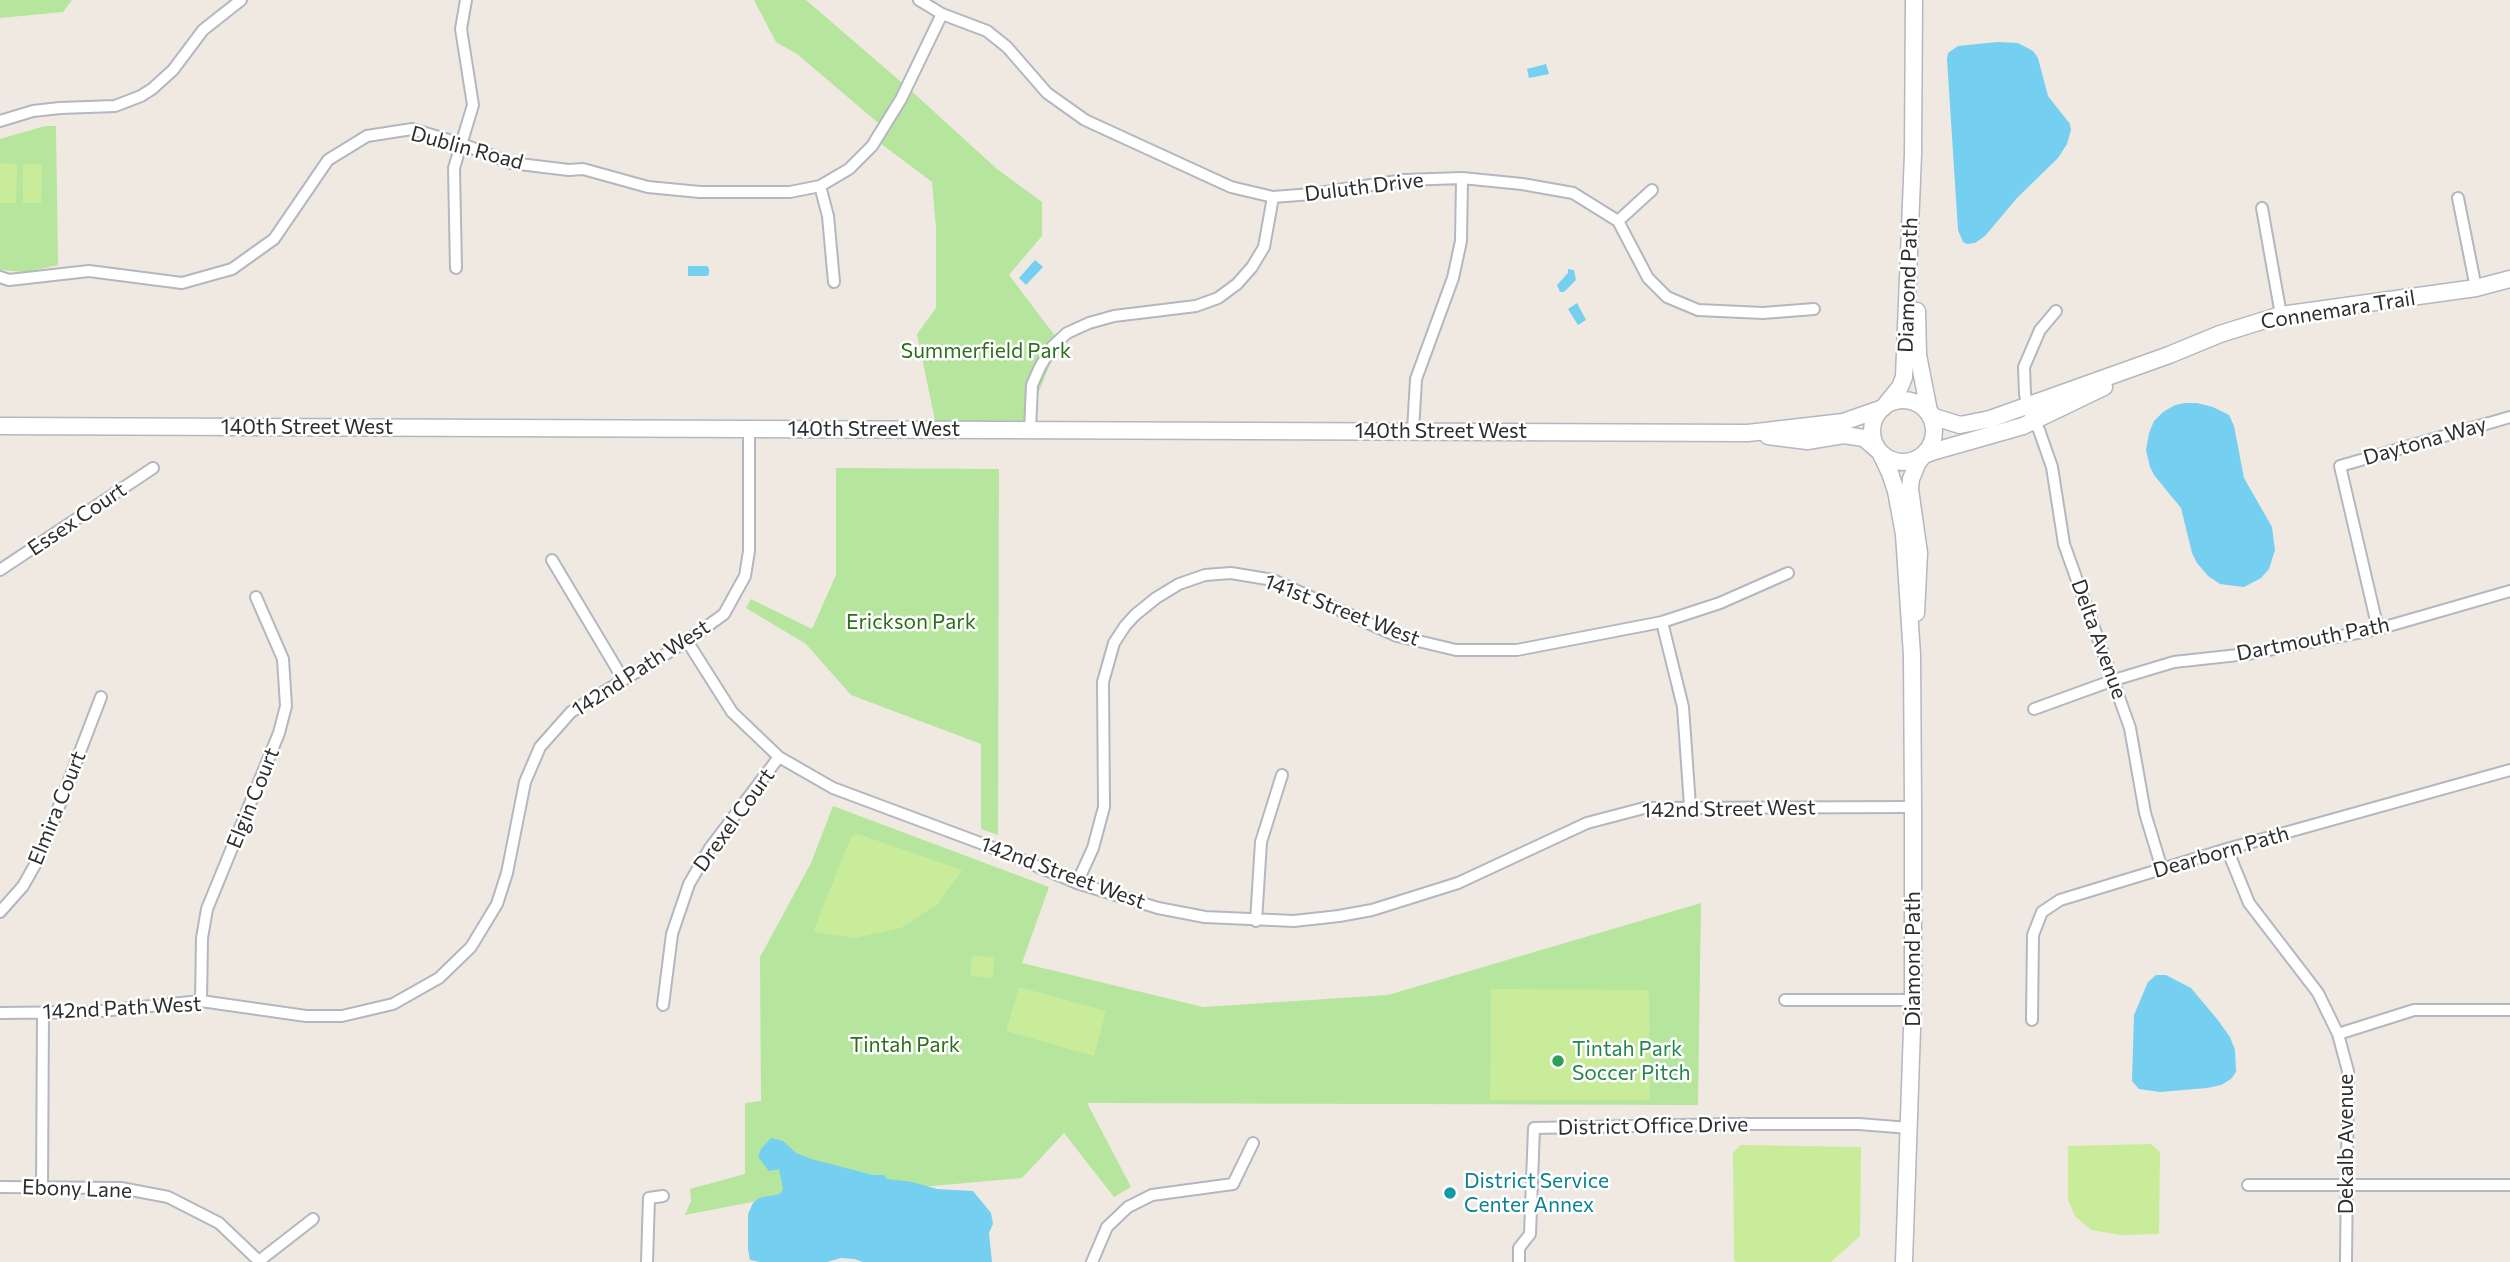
<!DOCTYPE html>
<style>
body{margin:0}
canvas{display:block;background:#efe9e1}
</style>
<canvas width="2510" height="1262"></canvas>
<script>
const context = document.querySelector('canvas').getContext('2d');
context.lineJoin = 'round';
function fill(path, color) { context.fillStyle = color; context.fill(path, 'evenodd'); }
const toPath = rows => new Path2D(rows.map(r => 'M' + r).join(''));
function strokePath(path, color, width, dash) { context.strokeStyle = color; context.lineWidth = width; context.lineCap = dash ? 'butt' : 'round'; context.setLineDash(dash || []); context.stroke(path); }
function write(font, color, halo, rows, align = 'center') {
  context.font = font + ' Commissioner,sans-serif'; context.lineWidth = 5; context.setLineDash([]); context.textBaseline = 'middle'; context.strokeStyle = halo; context.fillStyle = color; for (const [text, x, y, turn = 0] of rows) {
    context.save(); context.translate(x, y); context.rotate((+turn || 0) * Math.PI / 180); context.textAlign = isNaN(turn) ? turn : align; if (halo) context.strokeText(text, 0, 0); context.fillText(text, 0, 0); context.restore();
  }
}
fill(toPath([
 [0,0,72,0,63,12,0,18],
 [754,0,806,0,907,87,997,169,1042,202,1042,236,1009,275,1059,341,1031,412,1030,430,937,430,917,334,936,308,936,228,932,182,876,140,883,127,797,54,776,42],
 [45,126,56,126,58,265,26,272,0,270,0,139],
 [836,468,999,469,998,835,981,829,981,744,851,695,806,644,746,608,751,599,812,629,836,575],
 [833,806,1049,887,1022,963,1203,1007,1388,995,1701,903,1698,1105,1087,1103,1131,1187,1114,1197,1064,1133,1022,1178,752,1202,685,1215,691,1201,690,1189,745,1174,745,1103,761,1101,760,957,811,863]
]), '#b6e59e');
fill(toPath([
 [0,163,17,164,16,203,0,203],
 [23,164,42,164,41,203,23,203],
 [858,834,962,870,938,904,901,928,856,938,813,932,851,837],
 [972,955,994,958,993,978,970,976],
 [1019,987,1106,1011,1094,1056,1006,1031],
 [1491,989,1649,990,1650,1100,1490,1100],
 [2151,1144,2160,1152,2159,1234,2121,1235,2091,1230,2075,1216,2068,1200,2068,1146],
 [1741,1145,1861,1147,1860,1236,1831,1262,1736,1262,1734,1260,1733,1152]
]), '#c9ec9a');
fill(toPath([
 [1997,42,2018,43,2033,51,2038,58,2048,96,2070,124,2071,130,2067,144,2058,158,2017,198,1985,236,1975,243,1967,244,1963,242,1958,230,1947,59,1948,53,1958,46],
 [1546,64,1549,74,1529,78,1527,69],
 [1035,260,1043,267,1026,285,1019,278],
 [688,266,707,266,709,268,709,274,707,276,688,276],
 [1568,269,1574,270,1576,280,1564,292,1560,292,1557,285,1568,273],
 [1577,303,1586,320,1578,325,1568,309],
 [2185,403,2197,403,2213,407,2229,415,2234,426,2244,478,2272,527,2275,550,2269,569,2261,578,2244,587,2220,584,2208,576,2197,563,2192,553,2181,508,2154,475,2150,467,2146,450,2149,433,2154,421,2163,412,2175,405],
 [2156,975,2166,975,2191,988,2217,1019,2230,1037,2235,1050,2236,1072,2231,1079,2221,1085,2207,1088,2160,1092,2139,1089,2132,1081,2134,1015,2148,982],
 [771,1138,783,1141,796,1153,811,1159,873,1175,884,1175,887,1179,912,1182,937,1189,973,1191,991,1213,993,1224,989,1233,992,1262,863,1262,854,1259,841,1258,827,1262,760,1262,750,1260,748,1249,748,1214,753,1203,759,1198,780,1194,783,1189,779,1169,769,1171,758,1157,761,1149]
]), '#75cff0');
const street = toPath([
 [919,0,942,14,987,31,1007,47,1047,93,1085,120,1231,187,1273,197,1312,194,1404,180,1462,178,1522,184,1573,193,1618,221,1648,278,1667,297,1698,310,1763,313,1814,309],
 [0,121,33,111,60,108,115,106,141,96,152,89,173,70,203,30,241,0],
 [820,186,828,216,834,282],
 [2458,198,2476,288],
 [2262,208,2281,315],
 [1618,221,1652,190],
 [456,268,454,168,473,105,461,29,466,0],
 [0,277,9,280,89,271,182,283,232,269,274,239,328,160,367,136,412,129,462,144,511,163,569,170,583,169,648,187,700,192,790,192,820,186,849,169,872,146,901,99,942,14],
 [2056,311,2040,330,2024,367,2025,394,2029,412,2039,430,2052,467,2064,544,2130,728,2145,813,2162,869],
 [1030,430,1032,385,1040,367,1052,347,1067,333,1089,323,1114,316,1196,306,1218,298,1237,284,1252,267,1264,247,1273,197],
 [1413,431,1416,379,1453,278,1461,241,1462,178],
 [552,560,623,679],
 [0,570,153,468],
 [1662,622,1683,707,1690,806],
 [2378,629,2340,466,2510,417],
 [687,641,732,712,779,757,833,788,991,847,1077,883,1158,908,1205,917,1294,921,1339,916,1372,910,1458,883,1587,823,1644,808,1913,807],
 [2034,709,2114,680,2174,662,2247,654,2378,629,2510,591],
 [2227,849,2249,903,2318,993,2338,1034,2348,1071,2346,1262],
 [1077,883,1093,848,1104,807,1103,682,1114,643,1125,626,1135,615,1156,598,1179,584,1205,575,1231,573,1273,580,1397,636,1456,650,1517,650,1662,622,1720,603,1788,573],
 [0,912,23,886,40,856,101,697],
 [1256,921,1261,842,1282,775],
 [1785,1000,1913,1000],
 [201,1001,202,938,207,909,279,733,286,706,283,659,256,597],
 [663,1005,672,934,689,884,710,848,779,757],
 [0,1013,91,1012,201,1001,306,1016,342,1016,393,1004,439,978,471,947,497,904,507,873,525,782,540,747,571,712,687,641,724,614,745,576,749,551,749,429],
 [2032,1020,2033,935,2042,912,2060,900,2227,849,2510,770],
 [2338,1034,2414,1010,2510,1010],
 [2248,1185,2510,1185],
 [0,1187,121,1188,168,1197,219,1223,260,1262],
 [42,1187,43,1013],
 [259,1261,313,1219],
 [647,1262,649,1198,663,1196],
 [1092,1262,1107,1227,1128,1207,1152,1195,1233,1184,1253,1143],
 [1519,1262,1519,1248,1530,1234,1534,1128,1732,1124,1859,1124,1909,1128]
]);
const secondary = toPath([
 [1917,311,1918,355,1929,411,1934,417,1960,425,1990,419,2169,355,2220,334,2281,315,2476,288,2510,279],
 '1872 431a31 31 0 1 1 62 0a31 31 0 1 1-62 0Z',
 [0,426,1748,433,1843,422,1883,408,1900,387,1904,377,1913,154,1914,0],
 [1768,436,1807,441,1844,435,1864,438,1880,452,1890,473,1896,491,1904,534,1912,655,1913,807,1913,1000,1904,1262],
 [1916,613,1919,553,1910,489,1911,479,1918,462,1924,455,1935,451,2023,426,2104,387]
]);
strokePath(street, '#b4b7c1', 14);
strokePath(secondary, '#b4b7c1', 19);
strokePath(street, '#fff', 10);
strokePath(secondary, '#fff', 16);
for (const [x, y, r, color] of [
 [1558,1061,7,"#2e9e5b"],
 [1450,1193,7,"#0f9aa8"]
]) { const dot = new Path2D(); dot.arc(x, y, r, 0, 2 * Math.PI); context.fillStyle = color; context.fill(dot); strokePath(dot, '#fff', 2.5); }
write('21px', '#2e2e2e', '#fff', [
 ["Dublin Road",467,148,15],
 ["Duluth Drive",1364,187,-7],
 ["Diamond Path",1908,285,-88],
 ["Connemara Trail",2338,310,-9],
 ["140th Street West",307,427],
 ["140th Street West",874,429],
 ["140th Street West",1441,431],
 ["Daytona Way",2425,441,-16],
 ["Essex Court",77,519,-34],
 ["141st Street West",1342,610,21],
 ["Delta Avenue",2099,639,70],
 ["Dartmouth Path",2313,639,-11],
 ["142nd Path West",641,668,-33],
 ["Elgin Court",253,798,-68],
 ["Elmira Court",57,808,-68],
 ["142nd Street West",1729,809,-1],
 ["Drexel Court",734,820,-54],
 ["Dearborn Path",2221,852,-16],
 ["142nd Street West",1063,873,20],
 ["Diamond Path",1913,959,-90],
 ["142nd Path West",122,1008,-3],
 ["District Office Drive",1653,1126,-1],
 ["Dekalb Avenue",2346,1144,-90],
 ["Ebony Lane",77,1189,2]
]);
write('21px', '#2c6e1b', '#fff', [
 ["Summerfield Park",986,351],
 ["Erickson Park",911,622],
 ["Tintah Park",905,1045]
]);
write('21px', '#27864d', '#fff', [
 ["Tintah Park",1572,1049],
 ["Soccer Pitch",1572,1073]
], 'left');
write('21px', '#0d838f', '#fff', [
 ["District Service",1464,1181],
 ["Center Annex",1464,1205]
], 'left');
</script>
